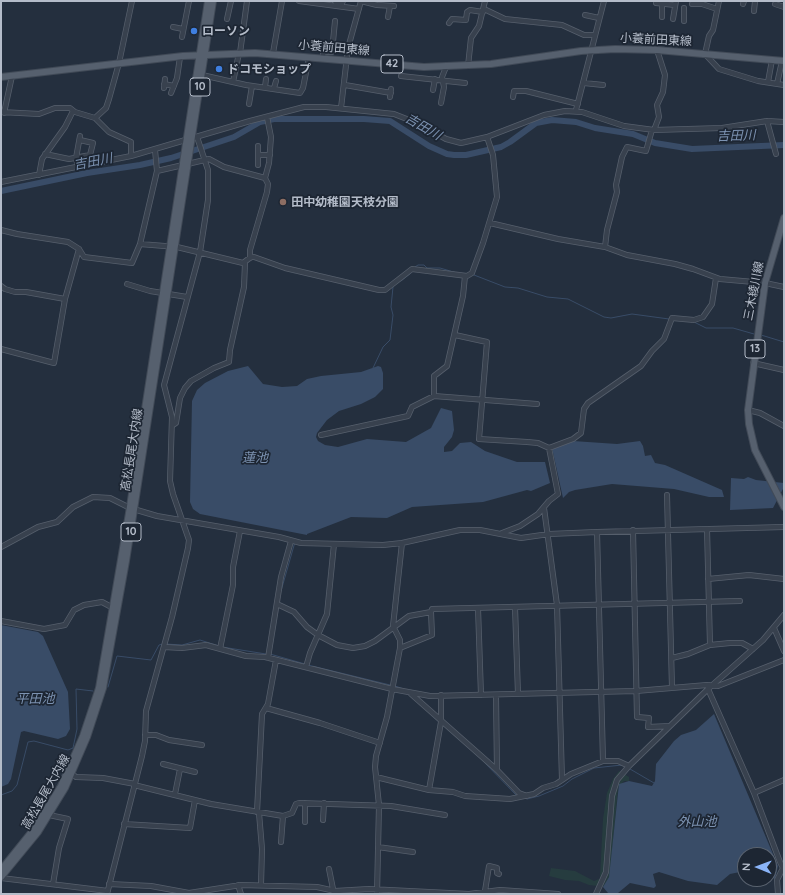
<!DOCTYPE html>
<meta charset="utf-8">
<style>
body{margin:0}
#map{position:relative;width:785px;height:895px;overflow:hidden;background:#242f3e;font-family:Quicksand,sans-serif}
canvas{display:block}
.frame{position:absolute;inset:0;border:2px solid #b4bcc9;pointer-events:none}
.north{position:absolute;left:737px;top:847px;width:40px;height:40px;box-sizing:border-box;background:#1d2633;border:1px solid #59626f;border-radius:50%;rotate:271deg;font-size:11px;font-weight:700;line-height:16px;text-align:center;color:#b4bcc9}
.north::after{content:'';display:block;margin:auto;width:14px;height:18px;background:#8ab4f8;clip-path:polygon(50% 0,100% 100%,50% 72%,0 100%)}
</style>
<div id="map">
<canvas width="785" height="895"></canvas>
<div class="frame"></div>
<div class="north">N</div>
</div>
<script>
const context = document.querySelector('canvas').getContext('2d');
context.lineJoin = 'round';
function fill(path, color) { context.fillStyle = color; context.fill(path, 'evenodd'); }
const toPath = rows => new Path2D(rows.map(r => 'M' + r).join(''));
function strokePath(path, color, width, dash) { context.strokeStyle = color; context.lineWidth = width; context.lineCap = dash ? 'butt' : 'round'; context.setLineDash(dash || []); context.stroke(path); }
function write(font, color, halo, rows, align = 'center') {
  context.font = font + ' Quicksand,"Noto Sans JP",sans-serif'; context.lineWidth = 3.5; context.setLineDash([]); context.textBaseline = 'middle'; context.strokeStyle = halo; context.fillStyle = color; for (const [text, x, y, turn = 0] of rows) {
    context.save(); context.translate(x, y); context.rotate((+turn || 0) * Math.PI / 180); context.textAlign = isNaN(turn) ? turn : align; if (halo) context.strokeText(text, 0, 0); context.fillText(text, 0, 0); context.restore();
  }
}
fill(toPath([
 [619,771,629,777,629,781,624,781,618,788,610,875,603,887,600,877,603,819,607,793,613,779],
 [551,868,575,871,594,881,599,879,601,883,598,886,589,885,579,881,565,880,549,876]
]), '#263c3f');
fill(toPath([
 [248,366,263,384,282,387,297,386,307,379,321,376,361,372,378,366,381,367,383,373,383,389,375,397,361,404,339,411,327,420,317,433,316,437,318,441,325,445,338,447,367,439,406,442,431,428,441,408,452,411,454,430,452,437,444,447,444,452,452,451,460,443,471,442,485,451,517,462,545,462,550,483,531,491,527,490,483,502,412,507,387,518,351,517,307,534,307,535,200,514,193,509,190,502,192,401,197,390,205,383,228,371],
 [573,441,617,444,640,441,643,446,645,456,651,455,655,463,665,465,722,490,724,497,709,497,674,489,612,484,575,490,569,492,563,498,552,448],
 [748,477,756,480,784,483,784,487,773,508,730,510,731,478,744,479],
 [1,625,38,632,43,636,68,692,70,729,66,736,58,739,24,731,21,732,11,779,8,784,1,787],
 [714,714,778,866,775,879,769,876,769,855,745,855,745,871,730,874,717,885,688,881,659,872,653,874,656,886,654,888,630,883,618,893,608,893,603,887,609,877,619,784,629,781,652,786,655,781,656,764,674,741,681,735,696,730]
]), '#394c67');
strokePath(toPath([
 [415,267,418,265,424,265,427,268,440,268,457,273],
 [474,275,505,287,518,288,547,297,568,299,604,317,611,318,632,314,669,319],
 [401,281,411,273],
 [694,322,706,328,733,328,754,334],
 [761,335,784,342],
 [373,368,383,347,390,340,393,315,391,307,393,287],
 [281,591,295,542],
 [166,644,182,645,200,640,219,646],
 [222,647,266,654],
 [270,654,305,664],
 [308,665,390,685],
 [395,686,404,689],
 [108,687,117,656,151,660,159,645,163,644],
 [425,709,439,722],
 [443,725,478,756],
 [483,761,517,796],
 [630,769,654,783],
 [1,795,12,791,17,785,28,742,34,741,68,750,73,748,77,729,76,689,93,691],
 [527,799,539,796,563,786,572,779,594,768,622,765]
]), '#394c67', 1);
strokePath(toPath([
 [1,191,87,173,140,165,171,158,234,137,260,122,274,119,364,119,390,121,429,146,447,154,454,155,466,155,501,147,510,142,536,123,552,120,576,122,595,128,633,134,655,143,692,149,784,145]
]), '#394c67', 6);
const minor = toPath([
 [299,1,359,9],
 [335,1,341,6,343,1],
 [361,1,377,5,394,6],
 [656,1,656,3,675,5],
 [719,1,713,30,709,36,705,54,719,69,758,81,784,85],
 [692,4,702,4,717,9],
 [743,4,744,1],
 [775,4,784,7],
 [484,9,505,19,562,25,584,35,595,35],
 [754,11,755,1],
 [585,15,599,18],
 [388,17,390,6],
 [662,17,662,4],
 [227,19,231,1],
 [673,19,676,1],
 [684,21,684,8],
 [449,23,452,19,466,20,467,12,470,10,483,12],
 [173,27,183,29],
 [182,37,189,1],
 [240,53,247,1],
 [273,53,282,1],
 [323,58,323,52,332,52,335,21],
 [468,66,471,38,479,26,485,1],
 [202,75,246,85,300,93,303,88,309,57],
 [401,76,465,83],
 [233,82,239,53],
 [768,82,772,60],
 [584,83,603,85],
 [164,84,174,86],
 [777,84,782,61],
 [345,85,391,93],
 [265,87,266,79],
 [164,88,165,79],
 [274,88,276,81],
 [433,90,435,79],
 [171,93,177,78,180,57],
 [390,97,391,89],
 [513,97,514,91,526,91,578,104],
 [441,103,444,87,442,77,446,67],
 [249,104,252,86],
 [341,108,348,48,361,1],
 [576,110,604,1],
 [1,112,39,114,55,108,70,108,75,112,95,118,109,132,131,142,131,156],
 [4,113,12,76],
 [95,118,106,108,109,99,119,63,132,1],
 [767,121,776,154],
 [654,130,659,117,657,105,663,92,665,75,657,50],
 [258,146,258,165],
 [45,154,69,159,90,155,93,143,80,140],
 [258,155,270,155],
 [78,168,76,158,80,136],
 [157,171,209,159,224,167,265,178],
 [39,175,42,159,65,127,73,111],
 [1,182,131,156,250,121,304,107,326,107,394,114,417,123,446,139,461,143,487,137,544,115,565,111,582,112,624,126,654,130,722,128,767,121,784,122],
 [490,223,558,239,605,247,627,255,675,264,693,269,720,279,765,283,784,287],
 [1,230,17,234,68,242,79,249,84,257,132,263,140,244,157,171,155,150],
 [140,244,177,247,243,263,251,257,254,257,285,268,379,290,385,290,412,269,467,276,472,273,483,243,497,197,493,155,487,137],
 [605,247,607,230,617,192,616,185,622,157,627,147,646,151,652,130],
 [250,258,250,250,267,192,268,184,265,178,269,163,271,137,267,117],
 [127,284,150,291,187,297],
 [1,286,5,289,15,292,26,292,65,299],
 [455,335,487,342,479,439,527,442,538,443,549,448,558,494,549,501,538,514,520,526,502,533],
 [1,349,54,363,65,299,79,249],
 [753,363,784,370],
 [434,396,434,376,447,366,463,296,465,276],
 [748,410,760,413,784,426],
 [173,425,176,423,180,398,185,388,191,381,214,368,229,362,230,350,244,287,245,263],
 [321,435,408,416,412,407,434,396,537,404],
 [549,448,573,439,581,433,584,409,588,403,641,366,652,351,664,339,672,318,694,320,703,317,712,304,716,278],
 [667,495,672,688],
 [544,508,557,605,562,780],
 [707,529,710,645],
 [633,530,637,717,649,718,648,727,670,726],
 [597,532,603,761],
 [1,547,38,527,57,522,73,507,93,497,110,498,130,508,157,516,279,537,301,543,383,545,402,543,460,530,480,530,521,538,549,534,597,532,784,527],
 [708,579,749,575,784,579],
 [277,604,294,612,307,627,318,635,337,645,353,648,365,646,375,641,409,616,431,612,432,609,740,601],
 [515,607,518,694],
 [478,608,481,695],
 [1,621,44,629,65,625,74,610,84,605,102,602,115,609],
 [774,628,784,651],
 [164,647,182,648,206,645,246,656,265,657,392,689,430,696,636,691,707,685,718,686,784,660],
 [400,648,432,635,431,612],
 [220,649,233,585,233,567,240,531],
 [268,658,281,577,291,541],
 [672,658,688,654,710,645,730,643,742,643,753,649],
 [306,667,310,653,327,614,334,544],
 [708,689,754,793,780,862,783,868,777,880,778,894],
 [410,693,497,770,519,793,527,796],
 [496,695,497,770],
 [266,708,320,723,380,743],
 [145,735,156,735,169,740,202,745],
 [163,764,195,772],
 [72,774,76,777,103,778,135,784],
 [376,777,429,790,453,792,465,796,510,799,534,794,543,788,556,784,571,774,603,761,618,761,629,766],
 [134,785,211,804,283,816,292,813,296,804,299,803,391,806,445,815],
 [429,790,441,722,441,695],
 [754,793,784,780],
 [175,794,180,769],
 [257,812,262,714,268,704,276,660],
 [259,813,262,849,261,885],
 [49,815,68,819,59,848,53,884],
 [323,820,324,803],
 [305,822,305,803],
 [124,824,190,828,195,800],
 [281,842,283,816],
 [378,847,413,852],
 [329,869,334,894],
 [1,878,108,891],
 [109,884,151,886,189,893,241,885,317,887,335,891,369,889,469,894,500,890,558,894],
 [238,885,241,894],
 [485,891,489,866,497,868,497,873,499,874],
 [107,894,142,756,145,741,146,711,172,617,188,548,189,540,173,494,170,481,172,417,164,385,200,252,208,200,208,170,197,137],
 [377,894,379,805,375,767,376,756,387,717,400,648,400,640,393,626,402,543],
 [596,894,606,872,612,796,617,780,629,766,708,689,763,640,784,615]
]);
const major = toPath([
 [1,77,183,56,255,53,424,67,491,64,581,51,615,49,657,50,784,61],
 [784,218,765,283,748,410,749,424,755,450,784,507],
 [1,870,34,829,61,786,83,736,99,688,129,513,208,1],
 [1,877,38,832,65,788,87,737,103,688,126,561,213,1]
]);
strokePath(minor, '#565f6c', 6);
strokePath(major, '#414a57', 8);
strokePath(minor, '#38414e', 4.5);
strokePath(major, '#56606e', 6);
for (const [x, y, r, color] of [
 [194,31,4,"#3f7fe0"],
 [219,69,4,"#3f7fe0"],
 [283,202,4,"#8d6e63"]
]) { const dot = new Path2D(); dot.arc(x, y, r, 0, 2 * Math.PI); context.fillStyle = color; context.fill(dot); strokePath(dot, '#1d2633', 1.5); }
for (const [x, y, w] of [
 [392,64,22],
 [200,87,20],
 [755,349,20],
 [131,532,20]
]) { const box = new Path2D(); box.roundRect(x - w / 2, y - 9, w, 18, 3); context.fillStyle = '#1d2633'; context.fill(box); strokePath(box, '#b4bcc9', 1); }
write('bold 11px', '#b4bcc9', null, [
 ["42",392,64],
 ["10",200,87],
 ["13",755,349],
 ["10",131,532]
]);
write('bold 12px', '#b4bcc9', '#1d2633', [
 ["ローソン",202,31],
 ["ドコモショップ",227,69],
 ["田中幼稚園天枝分園",291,202]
], 'left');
write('12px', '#b4bcc9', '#1d2633', [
 ["小蓑前田東線",656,40,3],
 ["小蓑前田東線",334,48,5],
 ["三木綾川線",754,291,-79],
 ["高松長尾大内線",132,450,-81],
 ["高松長尾大内線",46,792,-60]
]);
write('italic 13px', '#7c92b1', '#1d2633', [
 ["吉田川",423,127,30],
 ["吉田川",736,136,-2],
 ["吉田川",93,162,-11],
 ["蓮池",255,458],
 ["平田池",35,699],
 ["外山池",697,822]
]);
</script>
